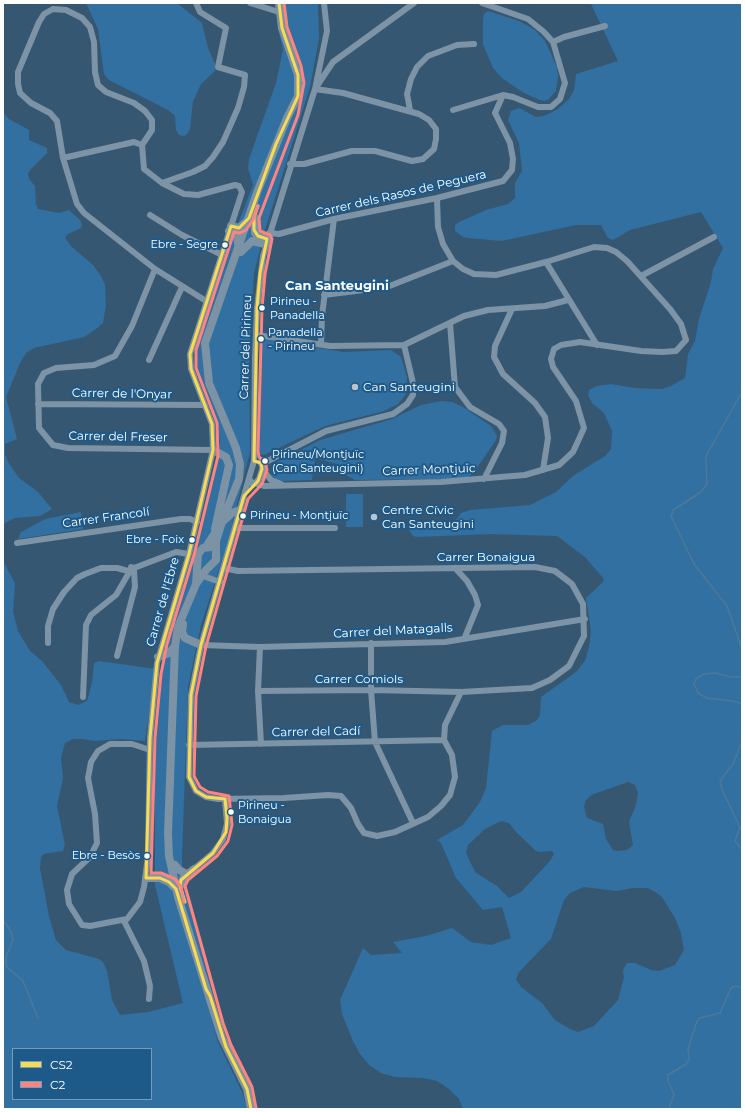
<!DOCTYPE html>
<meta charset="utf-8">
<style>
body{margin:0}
#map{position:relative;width:745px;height:1112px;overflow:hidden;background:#365772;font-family:Montserrat,sans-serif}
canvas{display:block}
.frame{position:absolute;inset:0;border:4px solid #fff;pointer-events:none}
.legend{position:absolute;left:12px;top:1048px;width:140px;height:52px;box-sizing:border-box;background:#1d5a8a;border:1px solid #779cb9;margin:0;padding:5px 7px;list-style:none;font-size:12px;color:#fff}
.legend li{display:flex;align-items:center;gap:8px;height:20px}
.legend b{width:20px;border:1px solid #779cb9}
</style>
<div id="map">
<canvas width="745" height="1112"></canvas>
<div class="frame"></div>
<ul class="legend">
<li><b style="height:5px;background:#f9db4f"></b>CS2</li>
<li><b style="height:5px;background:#ff8480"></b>C2</li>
</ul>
</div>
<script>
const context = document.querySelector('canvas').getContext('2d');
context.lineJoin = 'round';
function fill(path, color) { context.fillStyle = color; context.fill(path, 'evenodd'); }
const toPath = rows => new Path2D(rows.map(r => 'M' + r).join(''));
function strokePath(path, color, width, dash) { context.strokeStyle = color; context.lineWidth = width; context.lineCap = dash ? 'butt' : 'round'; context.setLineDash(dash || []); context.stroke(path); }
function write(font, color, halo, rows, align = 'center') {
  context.font = font + ' Montserrat,sans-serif'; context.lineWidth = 4; context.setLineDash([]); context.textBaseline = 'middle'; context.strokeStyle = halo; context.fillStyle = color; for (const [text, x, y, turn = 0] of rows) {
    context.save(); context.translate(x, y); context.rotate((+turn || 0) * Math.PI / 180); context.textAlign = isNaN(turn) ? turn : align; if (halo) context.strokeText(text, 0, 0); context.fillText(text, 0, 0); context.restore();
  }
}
fill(toPath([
 [86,3,177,3,202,23,208,48,216,66,215,71,201,84,197,93,193,101,190,129,188,133,184,136,179,135,176,130,175,116,168,110,109,80,104,74,98,29],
 [275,3,318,3,319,38,310,87,264,233,254,273,249,353,250,452,227,545,201,625,188,687,182,856,183,882,213,994,206,997,218,1042,242,1092,247,1109,3,1109,3,561,15,583,13,612,18,631,30,651,42,661,61,685,69,702,78,705,87,701,92,683,94,663,99,661,156,669,145,741,122,739,95,741,82,739,73,739,65,743,61,758,63,778,57,806,65,845,63,851,43,854,41,858,40,868,49,916,56,940,66,950,99,959,103,962,107,971,112,1000,120,1015,148,1012,183,1003,155,885,155,761,163,659,204,513,217,457,220,441,214,414,198,375,195,352,212,291,253,185,248,168,249,159,276,83,283,49,279,33],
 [13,1049,151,1049,151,1099,13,1099],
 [588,3,742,3,742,1109,463,1109,459,1099,449,1089,437,1081,423,1078,395,1077,381,1073,369,1065,360,1054,353,1041,342,1014,340,1000,363,948,371,955,402,953,393,942,426,936,452,928,471,942,491,945,511,938,502,907,483,910,456,878,441,843,437,840,463,825,480,802,486,788,492,731,503,725,528,725,537,720,540,715,541,697,576,672,585,661,589,647,591,631,586,598,602,583,604,579,585,557,557,536,491,534,416,537,412,535,409,530,411,526,444,526,456,520,461,513,470,510,530,505,556,492,573,476,605,456,611,449,612,431,604,413,592,403,588,395,589,390,597,386,611,384,634,388,662,389,671,386,685,378,688,354,695,341,699,319,711,282,713,269,723,248,701,212,630,230,613,240,608,238,601,225,576,225,502,241,468,238,463,237,455,231,455,225,459,222,486,210,508,204,515,198,515,183,522,171,519,143,508,120,511,111,519,108,536,117,544,116,558,109,569,99,574,90,576,74,618,61,591,4],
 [628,782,635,785,638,793,636,805,629,822,633,845,627,850,618,851,613,850,606,839,603,824,587,818,584,807,586,800,591,795],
 [501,821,509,823,516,832,536,851,540,852,552,851,554,854,550,861,521,892,509,898,497,886,475,872,466,853,468,845,485,829],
 [584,887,616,891,633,888,648,888,655,892,662,897,675,918,681,933,684,950,675,965,659,971,651,970,635,963,627,963,623,970,624,977,618,1000,594,1026,578,1032,570,1029,555,1020,542,1003,521,987,516,979,519,972,551,939,564,900,570,893],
 [488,11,519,21,535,30,545,41,557,67,558,77,556,91,549,99,545,101,540,100,524,93,503,79,493,68,483,44,483,19,484,14],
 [3,112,9,119,29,130,29,140,47,148,47,153,30,170,28,174,29,179,35,186,36,204,38,209,59,213,69,210,80,220,82,224,81,228,68,234,65,238,71,246,93,265,101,276,105,285,106,305,103,323,96,329,84,337,34,348,26,353,20,363,6,397,17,439,5,444,5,454,8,462,19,478,38,492,52,509,40,516,15,518,3,524],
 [266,340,344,352,391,350,401,357,407,377,406,394,398,404,384,411,325,426,264,455,260,454,257,449,261,344],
 [441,401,452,402,463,407,491,426,497,436,496,440,475,471,466,479,355,480,344,474,337,464,315,458,312,480,282,481,277,480,272,476,271,468,277,462,320,440,392,419,421,405],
 [346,494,363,494,363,527,346,527],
 [81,512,83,529,18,539,21,532,45,519]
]), '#3170a1');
strokePath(toPath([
 [742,392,706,456,707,484,701,492,673,510,671,516,694,564,727,606,742,649],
 [742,677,731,677,716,673,704,674,696,679,694,684,698,693,707,698,733,701,742,704],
 [742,742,733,764,720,781,722,790,740,827,735,841,742,850],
 [3,920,11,931,13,940,6,957,6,966,23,981,38,1018],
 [669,1109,674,1094,668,1081,668,1075,686,1064,689,1059,688,1049,697,1021,700,1018,720,1013,731,988,736,986,742,988]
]), '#4e7899', 1.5);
strokePath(toPath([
 [250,3,279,12],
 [324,3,327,31,315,89,263,256,257,308,255,357,254,461,249,478,251,482,264,486,441,482,525,475,559,465,573,452,584,428,576,401,553,367,551,359,554,349,561,345,580,342,641,351,662,352,676,351,686,340,681,324,670,309,627,261,616,252,607,248,594,247,546,262,496,275,474,274,463,269,453,261,443,244,438,227,437,198],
 [553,42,564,37,605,26],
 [410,110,407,94,411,79,417,67,428,56,457,45,474,44],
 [453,110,503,95],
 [63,158,134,142,142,145],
 [290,164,304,164,352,151,375,151,412,161,423,159,434,149,436,139,436,129,429,120,419,114,343,93,315,89,333,62,414,3],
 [162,183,193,172,205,166,213,157,223,142,238,108,244,87,245,75,218,67,226,28,200,12,196,3],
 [150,215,182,235,222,255],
 [269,233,279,234,334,219,437,198,503,181,512,170,513,159,510,143,495,113,503,95,513,97,538,107,551,107,560,99,565,83,553,42,544,32,528,19,482,3],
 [546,262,597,345],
 [155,269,132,326,115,356,94,365,56,368,44,373,38,384,39,428,53,445,68,448,213,450],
 [641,276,714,237],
 [324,295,387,287,453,261],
 [512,309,495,346,494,357,503,374,535,403,545,417,548,438,543,470],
 [450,323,455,387,470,407,499,424,504,431,502,443,484,479],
 [257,335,330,346,404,345,464,316,488,310,545,306,568,300],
 [321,344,322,316,334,219],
 [149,360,182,287],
 [38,404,205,405],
 [262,464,326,431,393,414,407,404,413,395,413,383,404,345],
 [262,469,271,480,281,484],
 [249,478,201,645,191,695,189,777,196,791,206,797,218,799,284,798,328,795,341,796,351,808,358,824,364,833,377,836,395,832,428,817,441,806,450,795,455,777,452,755,444,740,445,725,461,692],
 [253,485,259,479,263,467,260,462],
 [235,528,335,528],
 [17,543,181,519,190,519,197,522],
 [131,567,134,568,176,552,189,554],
 [224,568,238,571,535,567,555,571,572,584,583,604,584,636,569,666,550,680,532,688,461,692,371,690,258,691],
 [455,568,467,581,475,595,478,605,465,637],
 [206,577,220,582],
 [48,643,48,626,53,609,64,592,77,578,85,574,101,568,117,568,132,572,134,568],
 [371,643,371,690,375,742,413,823],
 [201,645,260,647,445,642,585,619],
 [260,647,258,691,261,744],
 [117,656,135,587,134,570],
 [83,697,86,625,91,615,116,595,130,571],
 [189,745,444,740],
 [150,750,132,744,110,744,98,751,91,762,88,778,95,814,97,843,90,857,72,874,67,890,69,904,82,925,90,926,127,919,140,902,144,887,148,856,150,738,157,663,189,554,213,450,212,424,191,369,190,354,242,192,239,186,235,185,198,195,184,194,162,183,144,169,142,145,152,130,152,120,145,111,134,103,106,92,98,85,95,72,94,42,90,27,82,18,66,10,53,9,44,14,39,22,18,72,18,84,20,93,31,103,50,113,57,121,63,158,77,204,84,213,155,269,206,301],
 [194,869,213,853,223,839,227,824,225,799],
 [124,921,144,961,150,986,149,999]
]), '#7d93a6', 6);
strokePath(toPath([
 [254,217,255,233,259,237,267,239],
 [231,226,239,228,246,222],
 [229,231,237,234,238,244],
 [241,252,252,241,265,244],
 [213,450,226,457,229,465,215,529],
 [240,510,232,513,222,522,216,541,216,560,206,570,196,584,178,627,175,646,168,833,169,856,178,897,222,1038,247,1089,251,1109],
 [223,519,239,479,240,464,236,448,209,383,205,343,258,190,287,118,298,96,298,75,282,28,279,3],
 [206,547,215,533],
 [196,584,198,554,203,548,211,547],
 [183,624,182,632,185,638,201,645],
 [158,657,169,653,175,646],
 [175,865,179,870,185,873],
 [146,878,160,878,169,882,175,888],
 [180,886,184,877,194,869]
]), '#7c92a5', 8);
strokePath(toPath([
 [254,461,257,308,260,273,267,239,258,236,254,230,254,217,258,206],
 [225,799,206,797,196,791,189,777,191,695,201,645,244,496,258,481,262,469,261,463,254,461],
 [146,878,150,738,157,663,189,554,213,450,212,424,191,369,190,354,231,226,239,228,249,218,276,144,298,96,298,75,282,28,279,3],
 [146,878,160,878,169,882,176,889,206,989,210,996,226,1047,247,1089,251,1109],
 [185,902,180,886,181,880,213,853,226,832,227,818,225,799]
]), '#f9db4f', 3);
strokePath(toPath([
 [184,902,181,887,175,879,161,873,151,873,155,738,161,674,167,644,194,555,218,456,217,423,196,368,196,350,234,232,240,233,246,230,253,220,258,206],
 [256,1108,252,1087,231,1045,223,1023,185,886,188,880,217,856,228,841,232,825,229,796,208,792,200,787,194,776,196,696,206,646,248,499,262,484,267,470,265,461,259,457,258,451,262,308,265,274,272,239,270,235,260,231,259,218,298,115,304,83,301,66,287,27,284,3]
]), '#ff8480', 3);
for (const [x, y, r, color] of [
 [225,245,3.5,"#fff"],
 [262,308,3.5,"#fff"],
 [261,339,3.5,"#fff"],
 [355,387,4,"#b9c4ce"],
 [265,461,3.5,"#fff"],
 [243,516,3.5,"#fff"],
 [374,517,4,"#b9c4ce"],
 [192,540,3.5,"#fff"],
 [231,812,3.5,"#fff"],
 [147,856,3.5,"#fff"]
]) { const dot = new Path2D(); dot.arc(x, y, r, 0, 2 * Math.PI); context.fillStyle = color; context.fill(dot); strokePath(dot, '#1d5a8a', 1.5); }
write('11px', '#fff', '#1d5a8a', [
 ["Ebre - Segre",218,245,"right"],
 ["Pirineu -",270,302],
 ["Panadella",270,316],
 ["Panadella",268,333],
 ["- Pirineu",268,347],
 ["Pirineu/Montjuïc",272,455],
 ["(Can Santeugini)",272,469],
 ["Pirineu - Montjuïc",250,516],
 ["Ebre - Foix",184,540,"right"],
 ["Pirineu -",238,806],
 ["Bonaigua",238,820],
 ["Ebre - Besòs",140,856,"right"]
], 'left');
write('12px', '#fff', '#1d5a8a', [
 ["Carrer dels Rasos de Peguera",401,194,-13],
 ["Carrer del Pirineu",246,347,-88],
 ["Carrer de l'Onyar",122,394,1],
 ["Carrer del Freser",118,437,1],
 ["Carrer Montjuïc",429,470,-2],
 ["Carrer Francolí",106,518,-8],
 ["Carrer Bonaigua",486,557],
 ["Carrer de l'Ebre",163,602,-74],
 ["Carrer del Matagalls",393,631,-3],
 ["Carrer Comiols",359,679],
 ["Carrer del Cadí",316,732,-1]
]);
write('12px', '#fff', '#1d5a8a', [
 ["Can Santeugini",363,387],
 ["Centre Cívic",382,510],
 ["Can Santeugini",382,524]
], 'left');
write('bold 13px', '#fff', '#1d5a8a', [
 ["Can Santeugini",337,286]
]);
</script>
